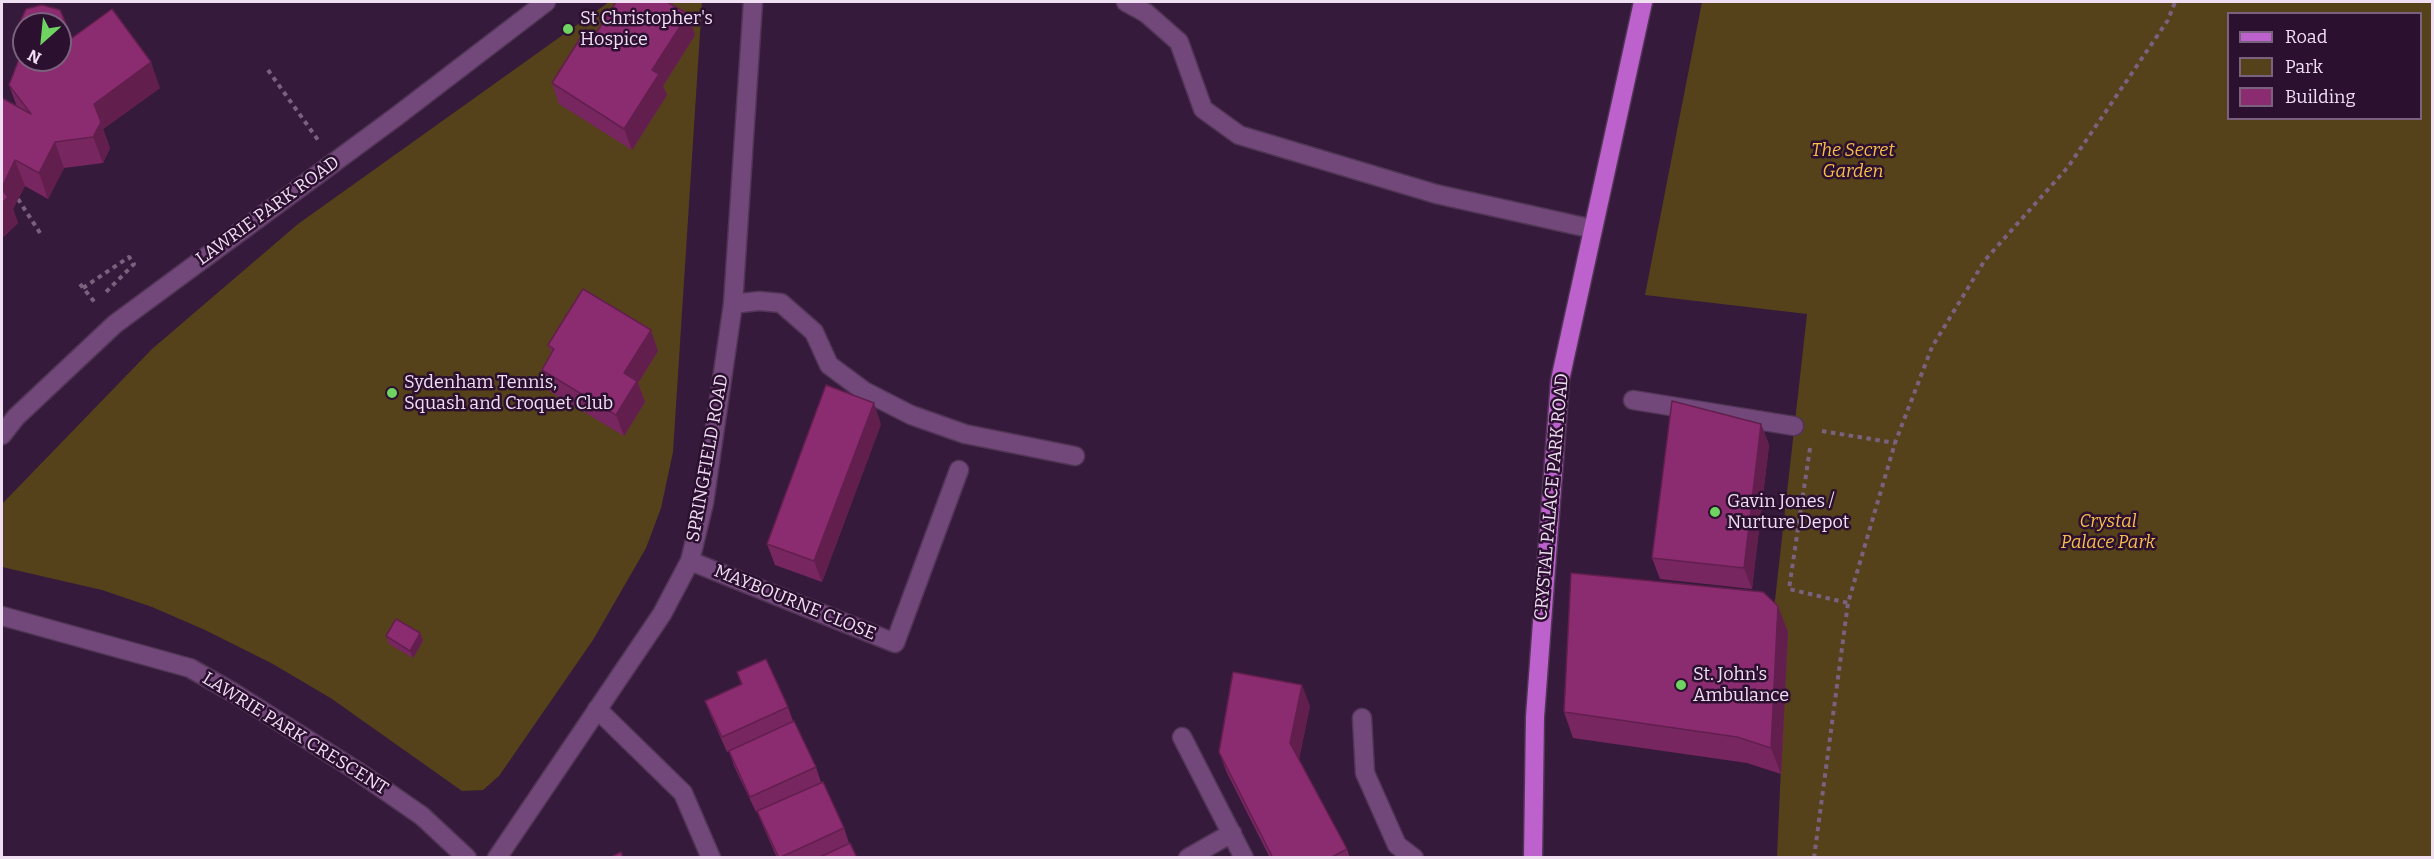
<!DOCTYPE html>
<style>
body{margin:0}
#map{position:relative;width:2434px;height:859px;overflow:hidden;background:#361a3b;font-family:Bitter,serif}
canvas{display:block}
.frame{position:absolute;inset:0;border:3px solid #f0def3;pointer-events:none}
.legend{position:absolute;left:2227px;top:12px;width:195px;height:108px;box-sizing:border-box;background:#2b1030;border:2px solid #7a627e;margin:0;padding:8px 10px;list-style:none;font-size:18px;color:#f0def3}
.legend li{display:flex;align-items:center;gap:12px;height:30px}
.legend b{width:30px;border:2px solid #7a627e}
.north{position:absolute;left:12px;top:12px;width:60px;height:60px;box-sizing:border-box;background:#2b1030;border:2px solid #7a627e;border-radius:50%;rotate:207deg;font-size:16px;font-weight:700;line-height:24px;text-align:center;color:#f0def3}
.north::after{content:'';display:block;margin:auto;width:21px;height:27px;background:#6ed361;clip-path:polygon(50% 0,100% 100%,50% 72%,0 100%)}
</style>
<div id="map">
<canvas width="2434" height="859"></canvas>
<div class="frame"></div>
<ul class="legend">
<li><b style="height:8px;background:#bd61cc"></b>Road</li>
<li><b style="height:16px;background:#55411a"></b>Park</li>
<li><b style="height:16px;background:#8c2c70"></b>Building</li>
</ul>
<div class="north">N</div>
</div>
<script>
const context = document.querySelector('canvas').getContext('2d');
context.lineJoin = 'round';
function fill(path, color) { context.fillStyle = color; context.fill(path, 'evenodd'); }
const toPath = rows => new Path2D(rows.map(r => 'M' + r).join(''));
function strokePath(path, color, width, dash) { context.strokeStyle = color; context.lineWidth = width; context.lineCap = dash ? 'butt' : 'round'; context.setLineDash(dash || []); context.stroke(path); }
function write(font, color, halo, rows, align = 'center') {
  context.font = font + ' Bitter,serif'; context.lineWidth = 5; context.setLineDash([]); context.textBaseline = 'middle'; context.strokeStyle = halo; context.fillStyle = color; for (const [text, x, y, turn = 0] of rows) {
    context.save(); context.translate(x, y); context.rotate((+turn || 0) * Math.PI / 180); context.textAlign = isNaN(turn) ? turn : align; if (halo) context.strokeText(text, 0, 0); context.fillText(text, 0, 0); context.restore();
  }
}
fill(toPath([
 [609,2,702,2,673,452,661,508,646,548,593,640,499,776,483,790,462,791,332,699,273,664,205,630,152,607,102,590,2,567,2,504,152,349,298,224],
 [1702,2,2432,2,2432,857,1777,857,1787,632,1773,618,1807,314,1645,295],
 [2228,14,2420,14,2420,118,2228,118]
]), '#55411a');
const service = toPath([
 [1633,400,1794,426],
 [1362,718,1365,773,1397,845,1414,858]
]);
const minor = toPath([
 [1126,2,1146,13,1179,42,1203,109,1239,135,1436,194,1593,229],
 [733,304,759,301,781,303,814,332,829,365,864,391,911,415,965,434,1075,456],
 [690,561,895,643,959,470],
 [2,616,190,668,234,693,357,771,422,816,467,858],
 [597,709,683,793,711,858],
 [1182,737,1244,858],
 [497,858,662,614,690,561,704,503,733,304,753,2],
 [1188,858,1232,833]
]);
const tertiary = toPath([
 [2,435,16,417,115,324,397,116,546,2]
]);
const primary = toPath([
 [1533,858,1535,717,1560,380,1643,2]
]);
strokePath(service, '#503555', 21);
strokePath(minor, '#503555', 21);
strokePath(tertiary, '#503555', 21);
strokePath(primary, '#503555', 21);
strokePath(toPath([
 [268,70,318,140],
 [18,199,42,236],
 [80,284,96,304],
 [83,288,129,257,134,264,106,292],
 [1822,431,1895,443],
 [1810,448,1789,589,1848,603],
 [1814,858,1848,603,1895,443,1932,347,1985,260,2068,167,2168,20,2175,2]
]), '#7a627e', 4, [4.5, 4.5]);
strokePath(service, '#72477a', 18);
strokePath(minor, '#72477a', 18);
strokePath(tertiary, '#72477a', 18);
strokePath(primary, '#bd61cc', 18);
fill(toPath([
 [688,14,695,35,663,86,667,95,632,150,559,104,552,83,595,35],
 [72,38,160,88,103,129,110,148,103,163,64,168,48,199,25,186,13,209,18,223,2,238,2,98,17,107,9,85],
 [548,345,658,351,638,383,645,402,624,436,549,391,542,370,552,354],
 [881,424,822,582,775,565,767,544],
 [1761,424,1769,445,1752,589,1660,579,1652,558],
 [1788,632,1781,774,1747,763,1573,738,1564,712],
 [420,633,423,641,413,658,389,644,386,636],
 [737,672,788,707,793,721,816,767,821,782,844,828,849,843,857,858,777,858,763,826,757,811,756,812,734,766,729,751,727,752,711,716,705,701,741,684],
 [1310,706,1299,759,1347,849,1350,858,1270,858,1227,773,1219,752]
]), '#782660');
fill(toPath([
 [688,14,695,35,663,86,667,95,632,150,624,129,652,70],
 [151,62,160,88,103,129,110,148,103,163,93,137,94,104],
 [55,142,64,168,48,199,39,173],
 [15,160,25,186,13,209,18,223,2,238,2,187],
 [651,330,658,351,638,383,645,402,624,436,616,415,624,373],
 [874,403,881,424,822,582,814,561],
 [1761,424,1769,445,1752,589,1744,568],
 [1778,606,1788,632,1781,774,1771,748],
 [420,633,423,641,413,658,410,651],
 [1302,685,1310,706,1298,764,1290,743]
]), '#621f4e');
const building = toPath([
 [616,2,667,2,688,14,652,70,659,74,624,129,552,83,586,29,595,35,616,2],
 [42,5,60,10,72,38,112,9,151,62,94,104,101,122,93,137,55,142,39,173,15,160,2,187,2,98,31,114,9,85,24,46,20,22,26,9,42,5],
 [24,24,60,24,60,60,24,60,24,24],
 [2,190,8,197,2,203,2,190],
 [583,289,651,330,624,373,637,381,616,415,542,370,554,349,548,345,583,289],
 [826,385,874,403,814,561,767,544,826,385],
 [1672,401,1761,424,1744,568,1652,558,1672,401],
 [1571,573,1763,592,1778,606,1771,748,1737,737,1564,712,1571,573],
 [396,619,420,633,410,651,386,636,396,619],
 [766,659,788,707,722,737,705,701,742,684,737,672,766,659],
 [1233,672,1302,685,1290,743,1347,849,1330,858,1273,858,1219,752,1233,672],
 [794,721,816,767,750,797,729,751,794,721],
 [823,782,844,828,779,858,757,811,823,782],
 [850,843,857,858,818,858,850,843],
 [621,852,623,858,609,858,621,852]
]);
fill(building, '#8c2c70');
strokePath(building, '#621f4e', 1.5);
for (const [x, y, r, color] of [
 [568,29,6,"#6ed361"],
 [392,393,6,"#6ed361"],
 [1715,512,6,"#6ed361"],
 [1681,685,6,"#6ed361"]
]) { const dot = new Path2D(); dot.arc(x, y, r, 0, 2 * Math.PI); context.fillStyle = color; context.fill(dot); strokePath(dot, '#2b1030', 2); }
write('18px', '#f0def3', '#2b1030', [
 ["St Christopher's",580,19],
 ["Hospice",580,40],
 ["Sydenham Tennis,",404,383],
 ["Squash and Croquet Club",404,404],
 ["Gavin Jones /",1727,502],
 ["Nurture Depot",1727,523],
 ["St. John's",1693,675],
 ["Ambulance",1693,696]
], 'left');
write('italic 18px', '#f7be4b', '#2b1030', [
 ["The Secret",1853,151],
 ["Garden",1853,172],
 ["Crystal",2108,522],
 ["Palace Park",2108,543]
]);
write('18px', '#f0def3', '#2b1030', [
 ["LAWRIE PARK ROAD",268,211,-36],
 ["SPRINGFIELD ROAD",708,458,-80],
 ["CRYSTAL PALACE PARK ROAD",1552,497,-85],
 ["MAYBOURNE CLOSE",795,603,22],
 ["LAWRIE PARK CRESCENT",295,734,32]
]);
</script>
